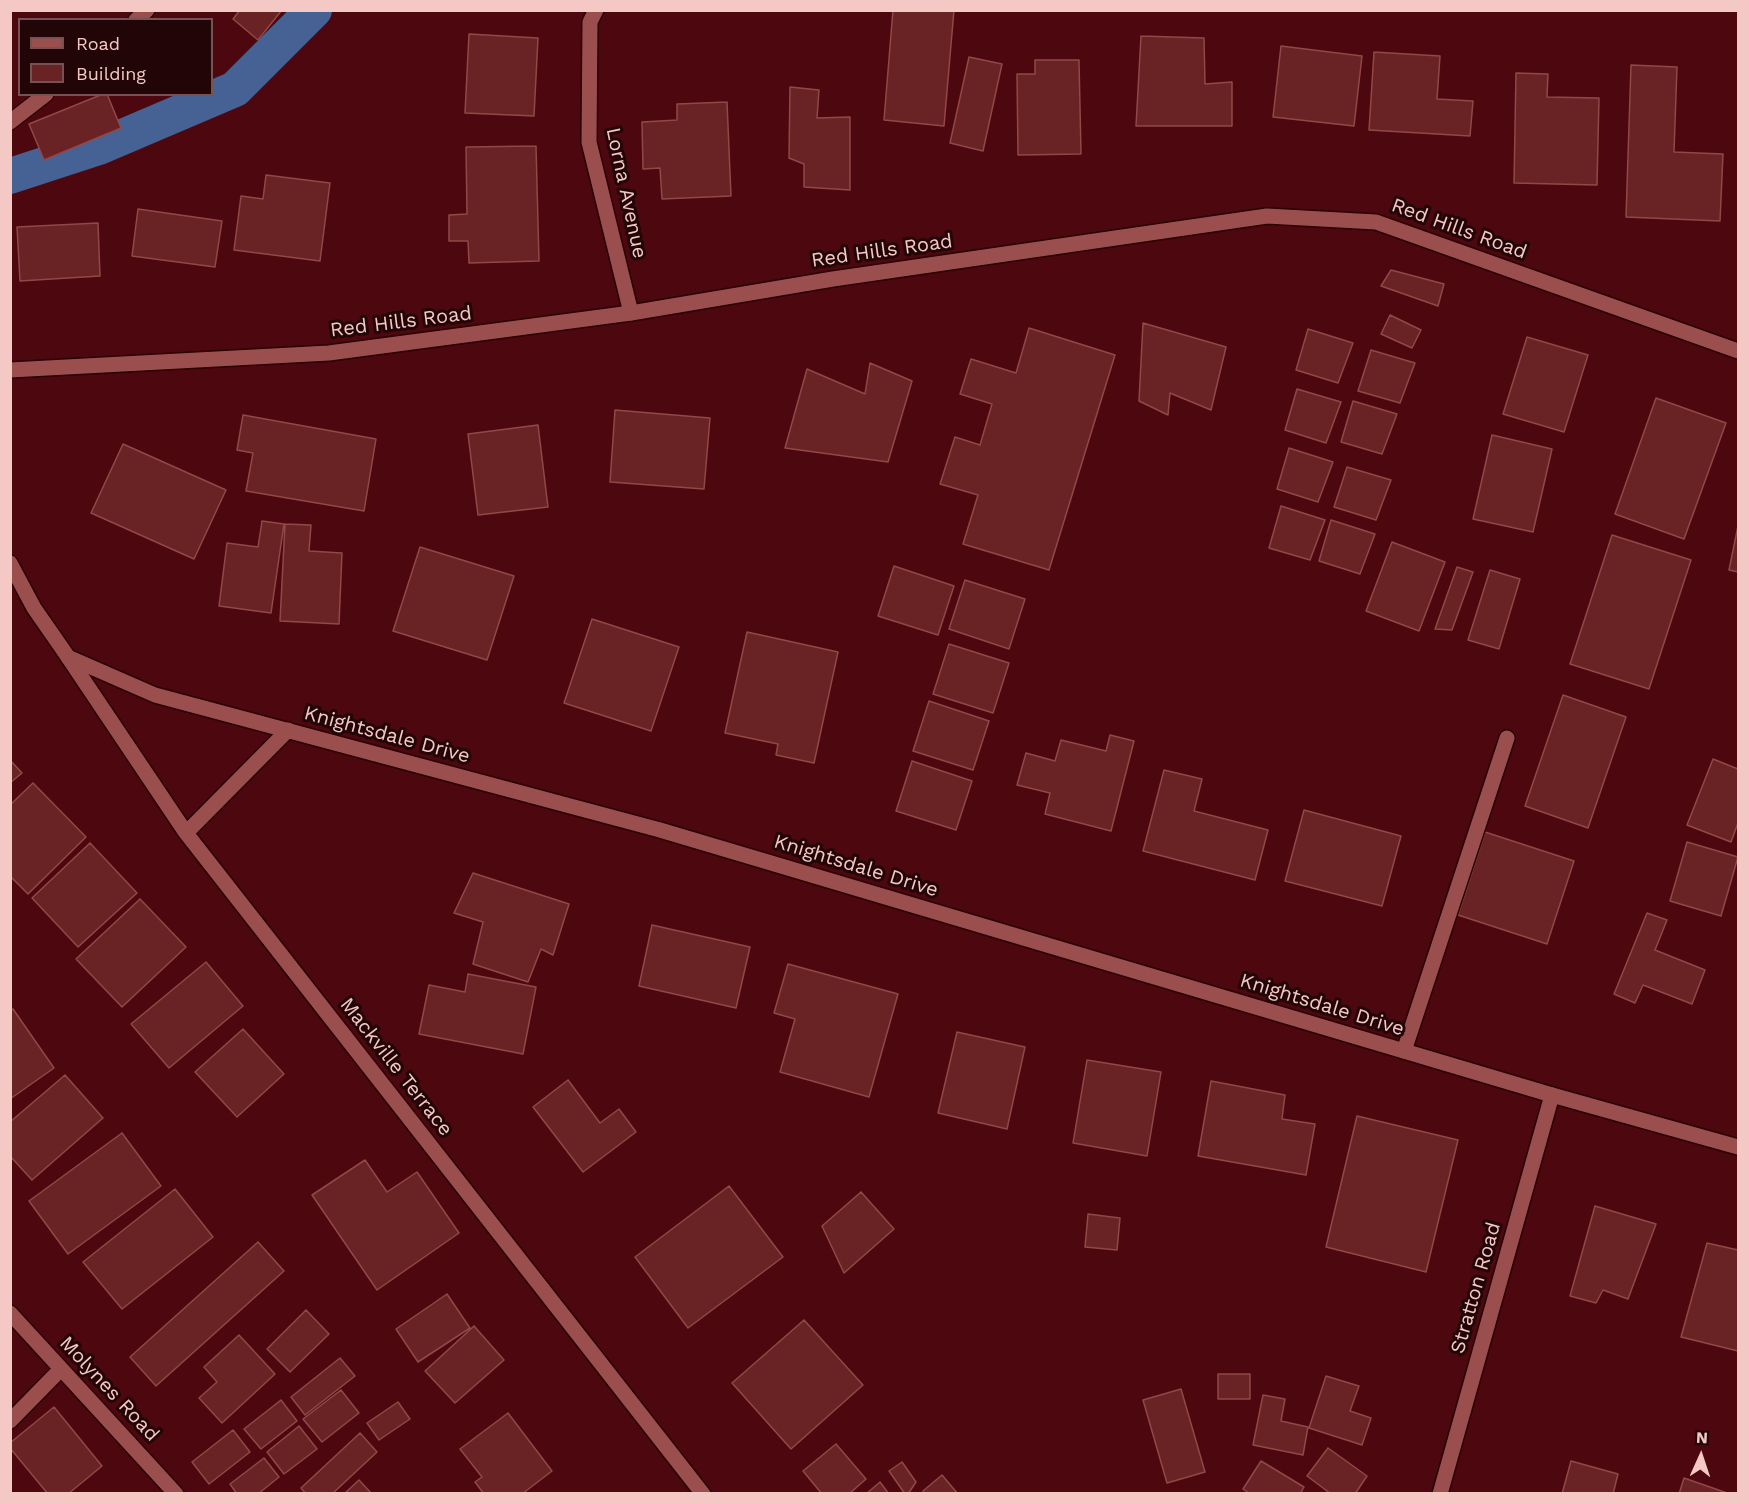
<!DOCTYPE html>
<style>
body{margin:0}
#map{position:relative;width:1749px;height:1504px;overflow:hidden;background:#4d070f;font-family:"Work Sans",sans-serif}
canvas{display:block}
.frame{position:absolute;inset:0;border:12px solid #f4c8c5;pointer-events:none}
.legend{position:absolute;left:18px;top:18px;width:195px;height:78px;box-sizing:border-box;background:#220506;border:2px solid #765352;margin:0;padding:8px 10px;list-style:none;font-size:18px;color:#f4c8c5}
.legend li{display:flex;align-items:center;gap:12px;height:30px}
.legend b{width:30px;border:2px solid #765352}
.north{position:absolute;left:1671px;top:1426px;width:60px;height:60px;-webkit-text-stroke:4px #220506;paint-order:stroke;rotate:3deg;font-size:16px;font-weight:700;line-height:24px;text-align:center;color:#f4c8c5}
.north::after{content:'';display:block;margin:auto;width:21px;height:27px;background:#f4c8c5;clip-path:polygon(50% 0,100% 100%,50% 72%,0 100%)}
</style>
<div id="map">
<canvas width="1749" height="1504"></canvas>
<div class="frame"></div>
<ul class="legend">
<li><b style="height:8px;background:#9a4f4e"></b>Road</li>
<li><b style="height:16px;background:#692325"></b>Building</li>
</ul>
<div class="north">N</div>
</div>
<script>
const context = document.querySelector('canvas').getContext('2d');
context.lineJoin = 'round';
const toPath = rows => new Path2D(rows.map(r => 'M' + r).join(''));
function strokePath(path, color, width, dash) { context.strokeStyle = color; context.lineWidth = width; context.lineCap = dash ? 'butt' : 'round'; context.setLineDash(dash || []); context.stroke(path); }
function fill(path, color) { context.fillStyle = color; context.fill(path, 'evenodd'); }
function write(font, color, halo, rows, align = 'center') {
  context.font = font + ' "Work Sans",sans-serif'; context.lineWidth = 6; context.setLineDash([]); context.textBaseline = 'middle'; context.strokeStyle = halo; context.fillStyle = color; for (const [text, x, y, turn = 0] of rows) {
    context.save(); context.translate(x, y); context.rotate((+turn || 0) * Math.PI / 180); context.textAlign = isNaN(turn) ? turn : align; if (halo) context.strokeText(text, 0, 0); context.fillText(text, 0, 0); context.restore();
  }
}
strokePath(toPath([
 [10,176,99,147,235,89,314,10]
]), '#466193', 36);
const building = toPath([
 [240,10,282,10,258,40,233,19,240,10],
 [893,10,954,10,944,126,884,120,893,10],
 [469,34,538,38,534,116,465,113,469,34],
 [1141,36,1204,38,1205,84,1232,82,1232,126,1136,126,1141,36],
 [1281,46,1362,56,1354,126,1273,117,1281,46],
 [1374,52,1440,56,1437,99,1473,101,1470,136,1369,130,1374,52],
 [969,57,1002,64,983,151,950,143,969,57],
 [1035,60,1079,60,1081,154,1018,155,1017,74,1035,74,1035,60],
 [1631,65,1677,67,1674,152,1723,154,1720,221,1626,217,1631,65],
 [1516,73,1548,74,1547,97,1599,98,1597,185,1514,183,1516,73],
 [790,87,819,90,817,118,850,117,850,190,804,187,804,164,789,158,790,87],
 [103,94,107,94,121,128,44,160,29,124,103,94],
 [727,102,731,196,662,199,660,168,643,169,642,122,677,120,677,104,727,102],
 [536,146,539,261,469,263,468,241,449,241,449,215,467,214,466,147,536,146],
 [266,175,330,183,320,261,234,250,241,196,263,199,266,175],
 [138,209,222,221,215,267,132,256,138,209],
 [98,223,100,276,20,281,17,227,98,223],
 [1391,270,1444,284,1438,306,1381,286,1391,270],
 [1390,315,1421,330,1412,348,1381,334,1390,315],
 [1143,323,1226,347,1211,410,1170,393,1168,415,1139,401,1143,323],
 [1029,328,1115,355,1049,570,963,544,978,495,940,484,955,437,980,445,992,404,960,394,971,359,1016,373,1029,328],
 [1308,329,1353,343,1338,383,1296,370,1308,329],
 [1527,337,1588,355,1564,432,1503,414,1527,337],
 [1371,350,1415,363,1400,403,1358,391,1371,350],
 [870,363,912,381,888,462,785,448,807,369,865,394,870,363],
 [1297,389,1341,402,1326,443,1285,430,1297,389],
 [1656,398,1726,423,1684,539,1615,514,1656,398],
 [1353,401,1397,414,1382,454,1341,442,1353,401],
 [615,410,710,418,704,489,610,482,615,410],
 [243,415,376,439,364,511,246,491,253,453,237,450,243,415],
 [538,425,548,507,478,515,468,434,538,425],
 [1492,435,1552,449,1533,532,1473,519,1492,435],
 [123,444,226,490,194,559,91,513,123,444],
 [1289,448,1333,462,1318,502,1277,489,1289,448],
 [1347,467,1391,480,1376,520,1334,507,1347,467],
 [1281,506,1325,520,1310,560,1269,548,1281,506],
 [1331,520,1375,534,1360,574,1319,561,1331,520],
 [262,521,284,524,271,613,219,606,227,543,258,547,262,521],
 [285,524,311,525,309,551,342,553,339,624,280,621,285,524],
 [1738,526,1738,572,1729,570,1738,526],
 [1612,535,1691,560,1649,689,1570,664,1612,535],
 [1392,542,1445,562,1419,631,1366,611,1392,542],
 [420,547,514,576,487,660,393,631,420,547],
 [894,566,954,586,938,635,878,616,894,566],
 [1457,567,1473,572,1452,630,1435,629,1457,567],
 [1490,570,1520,579,1499,649,1468,640,1490,570],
 [965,580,1025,599,1009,649,949,629,965,580],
 [592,619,679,647,651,731,564,703,592,619],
 [747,632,838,652,814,763,776,755,778,744,725,733,747,632],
 [949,644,1009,663,993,713,933,694,949,644],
 [1563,695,1626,717,1588,828,1525,806,1563,695],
 [929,701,989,721,973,770,913,751,929,701],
 [1110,735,1134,741,1111,831,1045,814,1050,793,1017,785,1026,753,1055,761,1061,740,1106,751,1110,735],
 [1713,759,1738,769,1738,823,1731,842,1687,825,1713,759],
 [10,760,22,773,10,783,10,760],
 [912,761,972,781,956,830,896,811,912,761],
 [1164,770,1202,779,1194,811,1268,830,1255,880,1143,851,1164,770],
 [33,783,86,837,28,894,10,876,10,805,33,783],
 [1304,810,1401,836,1382,906,1285,881,1304,810],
 [1485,832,1574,861,1547,944,1458,915,1485,832],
 [1687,842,1738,857,1721,916,1670,901,1687,842],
 [90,843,137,893,78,947,32,898,90,843],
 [473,873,569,904,553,955,541,949,528,982,473,964,483,922,454,913,473,873],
 [140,899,186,947,122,1007,76,959,140,899],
 [1647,913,1667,920,1655,950,1705,970,1692,1004,1643,985,1635,1003,1614,994,1647,913],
 [652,925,750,947,736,1008,639,986,652,925],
 [206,962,243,1006,169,1068,131,1024,206,962],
 [788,964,898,994,869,1097,780,1072,795,1019,774,1013,788,964],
 [468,974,536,987,523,1054,419,1034,429,985,465,992,468,974],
 [13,1009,54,1068,10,1099,10,1011,13,1009],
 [243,1029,284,1074,237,1117,195,1072,243,1029],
 [957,1032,1025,1047,1007,1129,938,1113,957,1032],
 [1087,1060,1161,1072,1147,1156,1073,1143,1087,1060],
 [65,1075,103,1118,32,1180,10,1156,10,1122,65,1075],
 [568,1080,600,1123,619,1109,636,1132,583,1172,533,1107,568,1080],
 [1211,1081,1285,1095,1282,1119,1315,1124,1306,1175,1198,1156,1211,1081],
 [1357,1116,1458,1140,1426,1272,1326,1247,1357,1116],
 [122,1133,161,1186,68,1254,29,1201,122,1133],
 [365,1160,387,1192,417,1172,459,1233,377,1290,312,1195,365,1160],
 [729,1186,783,1257,688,1328,635,1257,729,1186],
 [175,1189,213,1237,122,1309,83,1262,175,1189],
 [861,1192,894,1229,844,1273,822,1226,861,1192],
 [1595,1206,1656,1224,1628,1299,1603,1290,1596,1303,1570,1296,1595,1206],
 [1088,1214,1120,1218,1117,1250,1085,1247,1088,1214],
 [258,1242,284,1271,156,1386,130,1357,258,1242],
 [1707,1243,1738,1250,1738,1351,1681,1337,1707,1243],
 [447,1294,470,1328,418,1362,396,1329,447,1294],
 [306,1310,329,1334,290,1372,267,1349,306,1310],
 [804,1320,863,1385,791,1449,732,1383,804,1320],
 [474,1326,504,1360,455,1403,425,1371,474,1326],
 [239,1335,275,1374,222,1423,199,1398,217,1382,204,1367,239,1335],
 [340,1358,355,1376,305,1415,291,1397,340,1358],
 [1218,1374,1250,1374,1250,1399,1218,1399,1218,1374],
 [1326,1376,1359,1386,1350,1411,1371,1418,1362,1445,1309,1428,1326,1376],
 [1181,1389,1205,1472,1167,1483,1143,1400,1181,1389],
 [341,1390,359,1413,322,1442,303,1419,341,1390],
 [1263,1395,1285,1399,1281,1421,1308,1427,1303,1455,1253,1445,1263,1395],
 [281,1400,297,1421,261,1449,244,1429,281,1400],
 [398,1402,410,1419,379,1440,367,1423,398,1402],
 [54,1407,102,1466,68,1494,48,1494,10,1448,10,1443,54,1407],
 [508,1413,552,1471,522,1494,484,1494,475,1482,482,1477,460,1449,508,1413],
 [299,1426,317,1449,284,1474,267,1452,299,1426],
 [233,1430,250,1452,209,1484,192,1462,233,1430],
 [360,1433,377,1452,332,1494,306,1494,301,1488,360,1433],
 [836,1444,866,1479,849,1494,822,1494,803,1471,836,1444],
 [1328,1448,1367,1476,1355,1494,1331,1494,1307,1476,1328,1448],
 [264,1458,279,1477,258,1494,237,1494,230,1484,264,1458],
 [1261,1461,1304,1487,1300,1494,1250,1494,1243,1489,1261,1461],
 [1571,1461,1618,1474,1613,1494,1562,1494,1571,1461],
 [902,1462,916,1482,908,1494,905,1494,889,1471,902,1462],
 [942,1475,958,1494,925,1494,923,1491,942,1475],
 [1684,1478,1730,1494,1679,1494,1684,1478],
 [359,1480,372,1494,344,1494,359,1480],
 [880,1482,889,1494,866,1494,880,1482]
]);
fill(building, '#692325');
strokePath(building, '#924847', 1.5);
const street = toPath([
 [596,10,590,22,589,142,631,313],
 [136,20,147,10],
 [10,122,46,94],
 [68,657,186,833,703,1494],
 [186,833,288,730],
 [1404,1051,1507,738],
 [10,1421,61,1369],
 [1440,1494,1552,1095]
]);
const secondary = toPath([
 [10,370,329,353,631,313,833,279,1267,216,1376,222,1738,351],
 [10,563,34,608,68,657,155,695,660,830,1552,1095,1738,1147],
 [10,1313,176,1494]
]);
strokePath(street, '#2a0002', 18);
strokePath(secondary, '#2a0002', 18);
strokePath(street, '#9a4f4e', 15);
strokePath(secondary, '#9a4f4e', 15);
write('20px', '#f4c8c5', '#220506', [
 ["Lorna Avenue",626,193,78],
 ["Red Hills Road",1459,229,20],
 ["Red Hills Road",882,251,-8],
 ["Red Hills Road",401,322,-7],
 ["Knightsdale Drive",387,735,15],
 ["Knightsdale Drive",856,866,17],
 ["Knightsdale Drive",1322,1005,17],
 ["Mackville Terrace",396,1067,52],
 ["Stratton Road",1476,1288,-74],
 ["Molynes Road",109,1389,47]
]);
</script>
